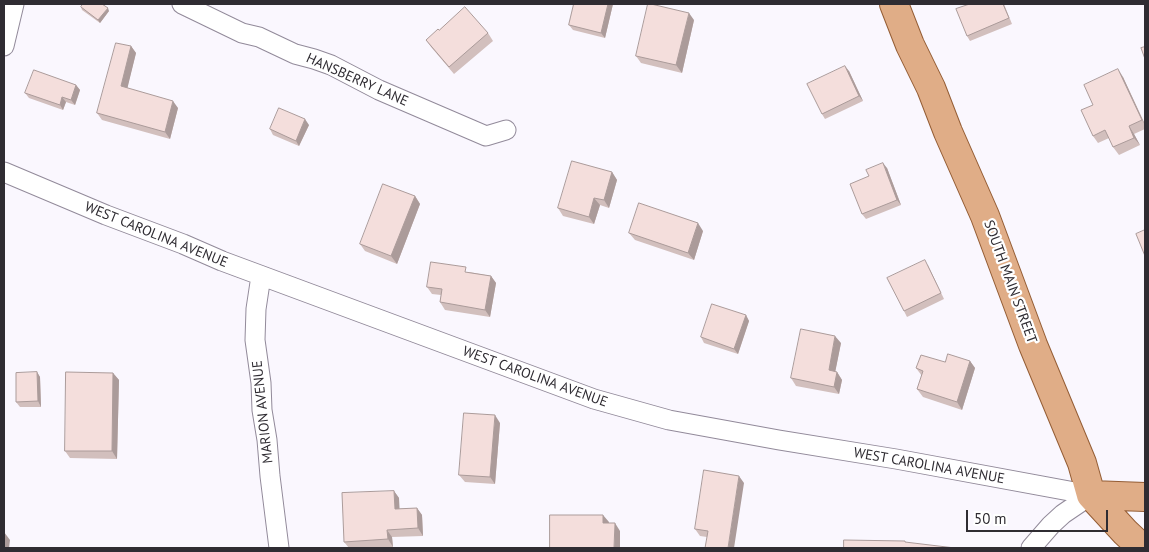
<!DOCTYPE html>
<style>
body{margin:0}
#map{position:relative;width:1149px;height:552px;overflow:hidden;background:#faf7fe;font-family:"PT Sans",sans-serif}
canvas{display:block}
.frame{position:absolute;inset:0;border:5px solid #2f2c32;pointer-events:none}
.scale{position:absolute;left:966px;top:510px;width:142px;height:22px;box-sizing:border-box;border:2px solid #2f2c32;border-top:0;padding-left:6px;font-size:15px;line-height:18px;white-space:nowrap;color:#2f2c32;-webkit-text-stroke:4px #fff;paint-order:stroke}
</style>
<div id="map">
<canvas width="1149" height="552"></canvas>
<div class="frame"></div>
<div class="scale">50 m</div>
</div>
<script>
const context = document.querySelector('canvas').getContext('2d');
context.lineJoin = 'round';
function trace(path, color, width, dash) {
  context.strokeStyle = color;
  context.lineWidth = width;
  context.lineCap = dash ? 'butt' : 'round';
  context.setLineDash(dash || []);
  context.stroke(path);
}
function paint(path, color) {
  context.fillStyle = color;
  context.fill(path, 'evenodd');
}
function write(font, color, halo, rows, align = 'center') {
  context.font = font + ' "PT Sans",sans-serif';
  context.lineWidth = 4.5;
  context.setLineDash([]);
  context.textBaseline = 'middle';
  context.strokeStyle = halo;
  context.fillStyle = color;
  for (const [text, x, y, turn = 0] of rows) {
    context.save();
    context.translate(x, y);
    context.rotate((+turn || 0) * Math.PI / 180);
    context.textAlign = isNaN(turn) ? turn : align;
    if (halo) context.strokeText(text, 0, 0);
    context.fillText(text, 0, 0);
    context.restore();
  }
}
const street = new Path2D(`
 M182 4 242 33 259 37 295 54 314 59 331 65 379 90 486 136 506 130
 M4 46 14 4
 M4 172 106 215 183 244 222 261 594 399 669 420 779 440 896 459 1091 495
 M261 276 256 309 255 340 261 383 262 410 267 440 270 476 279 548
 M1031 548 1051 525 1063 514 1091 495`);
const primary = new Path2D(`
 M894 4 910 45 931 88 948 132 985 216 1033 345 1082 463 1091 495 1125 532 1142 548
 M1091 495 1145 497`);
trace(street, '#928a9a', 21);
trace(primary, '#945d35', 30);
trace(street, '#fff', 19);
trace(primary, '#e0ad87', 28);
paint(new Path2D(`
 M574 4H613L605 38 573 30 569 25Z
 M1004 4 1012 24 970 41 967 36Z
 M81 7 109 11 100 23 82 10Z
 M694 20 682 73 641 63 636 56Z
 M488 33 493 41 454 74 431 47 426 40Z
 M131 46 136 53 127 88 178 108 170 139 102 120 97 113Z
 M849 71 863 101 825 119 822 114Z
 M1123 77 1145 124V129L1134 134 1140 145 1119 155 1113 147 1109 138 1098 143 1093 136V105Z
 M76 85 80 90 75 105 66 102 63 110 29 98 25 93Z
 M309 125 299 146 273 135 270 129Z
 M887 168 901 205 866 219 862 214 869 176Z
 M612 172 617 180 609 208 600 205 594 224 563 216 558 208Z
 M415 196 420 204 397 264 365 251 360 244Z
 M703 231 694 260 635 240 629 233Z
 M928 265 944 299 907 317 904 311Z
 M469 272 491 276 496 283 490 317 445 310 440 302 441 295 432 294 427 287Z
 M746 315 749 321 738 354 704 343 701 337Z
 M841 343 835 372H837L842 380 839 394 796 386 791 378Z
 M970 361 975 368 962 410 923 397 917 389 922 376 916 368 945 362Z
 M37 372 40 377 41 407H20L16 402Z
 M113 373 119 380 117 459 70 458 65 451Z
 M500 423 495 484 465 482 459 475Z
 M744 483 707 537 700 536 695 529Z
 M394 491 399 498V509L417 508 422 515 423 536 392 537 393 547 349 548 344 542Z`), '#d2bfbd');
paint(new Path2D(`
 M608 4H613L605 38 601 33Z
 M108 8 109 11 100 23 98 20Z
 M689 13 694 20 682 73 676 65Z
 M131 46 136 53 126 94 121 86Z
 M845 66 849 71 863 101 859 96Z
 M1118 69 1123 77 1145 125 1142 120Z
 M76 85 80 90 75 105 71 100Z
 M62 97 66 102 63 110 60 105Z
 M173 101 178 108 170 139 165 132Z
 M305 119 309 125 299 146 296 141Z
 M1129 126 1134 134 1140 145 1134 138Z
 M883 163 887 168 901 205 897 200Z
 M612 172 617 180 609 208 604 200Z
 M415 196 420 204 397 264 391 256Z
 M594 198 600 205 594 224 589 217Z
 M698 223 703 231 694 260 688 253Z
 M491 276 496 283 490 317 485 310Z
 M746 315 749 321 738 354 734 349Z
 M835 336 841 343 834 378 829 370Z
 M970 361 975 368 962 410 957 402Z
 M37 372 40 377 41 407 38 401Z
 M837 372 842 380 839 394 834 387Z
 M113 373 119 380 117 459 112 451Z
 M495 415 500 423 495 484 490 477Z
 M739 476 744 483 734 548H728Z
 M394 491 399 498 400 517 395 509Z
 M417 508 422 515 423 536 418 528Z
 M603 515 609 522 608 531 603 523Z
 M615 523 620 531V548H614Z
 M387 530 392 537 393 547 388 539Z
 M4 532 10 540 9 548H4Z`), '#ab9b9a');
const building = new Path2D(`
 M83 4H102L108 8 98 20 81 7Z
 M574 4H608L601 33 569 25Z
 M648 4H651L689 13 676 65 636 56Z
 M970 4H1003L1009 18 967 36 956 9Z
 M465 7 488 33 449 67 426 40 438 29 439 30Z
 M116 43 131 46 121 86 173 101 165 132 97 113Z
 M1145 47V59L1141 48Z
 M845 66 859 96 822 114 807 84Z
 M1118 69 1142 120 1129 126 1134 138 1113 147 1105 130 1093 136 1081 110 1093 105 1084 85Z
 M34 70 76 85 71 100 62 97 60 105 25 93Z
 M279 108 305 119 296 141 270 129Z
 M572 161 612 172 604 200 594 198 589 217 558 208Z
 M883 163 897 200 862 214 850 184 869 176 866 170Z
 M383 184 415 196 391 256 360 244Z
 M639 203 698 223 688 253 629 233Z
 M1145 230V256L1136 234Z
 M925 260 941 293 904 311 887 278Z
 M431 262 466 267 465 272 491 276 485 310 440 302 442 289 427 287Z
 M712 304 746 315 734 349 701 337Z
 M801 329 835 336 829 370 837 372 834 387 791 378Z
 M948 354 970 361 957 402 917 389 923 371 916 368 921 355 945 362Z
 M37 372 38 401 16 402V373Z
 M66 372 113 373 112 451H65Z
 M464 413 495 415 490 477 459 475Z
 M704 470 739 476 728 548H705L708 531 695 529Z
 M394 491 395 509 417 508 418 528 387 530 388 539 344 542 342 493Z
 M550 515H603V523H615L614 548H550Z
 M844 540 905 541V542L955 548H844Z`);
paint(building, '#f4dedc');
trace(building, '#ab9b9a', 1);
write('14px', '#2f2c32', '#fff', [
 ["HANSBERRY LANE",357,80,24],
 ["WEST CAROLINA AVENUE",156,235,22],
 ["SOUTH MAIN STREET",1010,282,70],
 ["WEST CAROLINA AVENUE",535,377,20],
 ["MARION AVENUE",263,412,-96],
 ["WEST CAROLINA AVENUE",929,466,10]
]);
</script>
